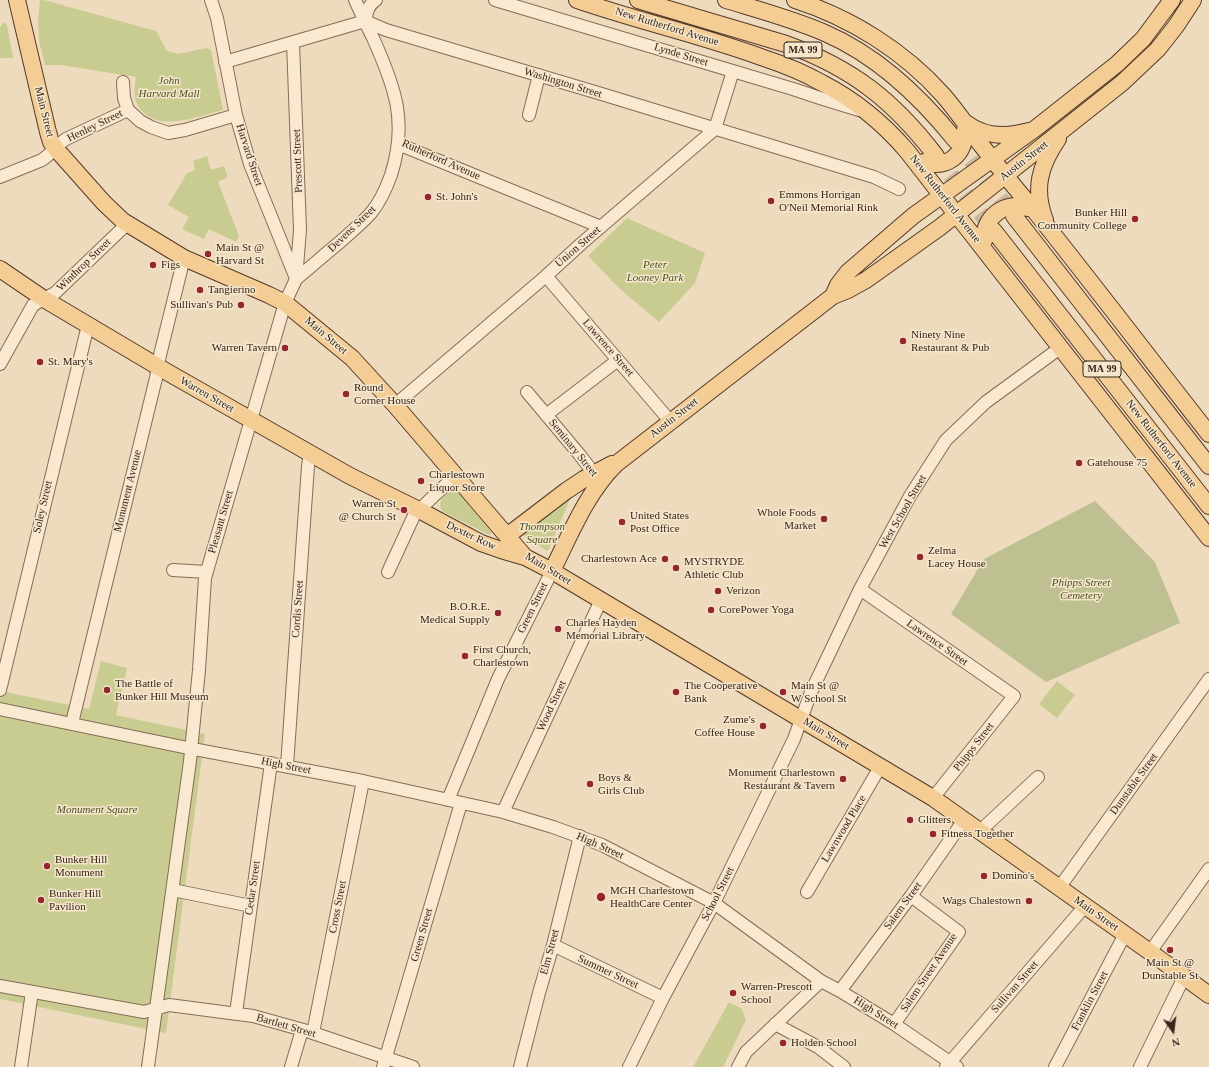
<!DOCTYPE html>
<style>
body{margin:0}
#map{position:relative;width:1209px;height:1067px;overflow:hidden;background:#eedbbd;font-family:Georgia,serif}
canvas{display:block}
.north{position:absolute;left:1153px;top:1011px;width:40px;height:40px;-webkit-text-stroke:3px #f5e6cc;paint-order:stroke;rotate:166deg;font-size:11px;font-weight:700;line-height:16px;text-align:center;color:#35251b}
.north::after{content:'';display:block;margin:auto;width:14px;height:18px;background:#35251b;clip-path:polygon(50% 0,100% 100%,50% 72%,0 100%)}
</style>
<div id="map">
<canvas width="1209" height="1067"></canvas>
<div class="north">N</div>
</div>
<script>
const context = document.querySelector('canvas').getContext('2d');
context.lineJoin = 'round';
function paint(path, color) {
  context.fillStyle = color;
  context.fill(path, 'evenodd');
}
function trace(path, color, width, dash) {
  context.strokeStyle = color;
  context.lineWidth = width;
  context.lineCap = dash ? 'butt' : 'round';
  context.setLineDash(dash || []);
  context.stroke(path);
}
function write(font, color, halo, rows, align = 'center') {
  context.font = font + ' Georgia,serif';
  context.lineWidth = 3;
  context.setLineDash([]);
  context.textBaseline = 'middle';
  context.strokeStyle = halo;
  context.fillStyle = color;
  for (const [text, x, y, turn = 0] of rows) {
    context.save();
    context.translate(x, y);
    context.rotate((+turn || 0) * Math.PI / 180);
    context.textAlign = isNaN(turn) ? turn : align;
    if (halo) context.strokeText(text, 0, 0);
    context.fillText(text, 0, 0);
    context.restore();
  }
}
paint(new Path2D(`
 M40 0H44L156 31 167 51 178 54 206 48 211 50 223 110C199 116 156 134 139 107 137 104 135 100 135 96 134 90 135 83 136 77L60 65H45L39 41 38 22Z
 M4 22 7 25 13 58H0V27Z
 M207 156 211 170 224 166 228 177 218 182 239 236 236 242 209 229 204 239 182 229 189 217 168 205 187 173 195 170 193 161Z
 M627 218 705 253 695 283 659 322 619 288 588 256Z
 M452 490 457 491 491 532V534L489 535 442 511C437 502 444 494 452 490Z
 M569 497 570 499 549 549 547 551 523 535 524 531Z
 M101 661 127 668 116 715 205 734 166 1033 0 999V691L89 709Z
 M1057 681 1075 695 1057 718 1039 704Z
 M729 1002 742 1009 746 1020 723 1067H693Z`), '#c9cc91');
paint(new Path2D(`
 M1095 501 1155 562 1180 623 1046 682 951 614 984 559Z`), '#bec091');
trace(new Path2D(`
 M956 141 1014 216
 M936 156 994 231`), '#c9b79d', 16, [16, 8]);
const minor = new Path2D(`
 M211 0 217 18 236 115 250 164 295 276
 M495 0 793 89 823 99 859 110
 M365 21C367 12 368 5 376 0
 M225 62 365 21 386 30 595 92 874 177 899 189
 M123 82 124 98 128 110 140 121 151 127 168 133 185 130 236 115
 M529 115 539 75
 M398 144 601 227
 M0 177 42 160C51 154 57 145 66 139L128 110
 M546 276 670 421
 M296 279C311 267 325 254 340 242 351 232 362 223 371 213 380 202 386 189 391 175 408 122 395 87 373 38 367 26 361 13 355 0
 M0 364 33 305 55 293 128 223
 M527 392 579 454 599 480
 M395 405 546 276 582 243 715 129 733 71
 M546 415 618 360
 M419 510 455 476
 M173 570 207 572
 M388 572 417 509
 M860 589 1014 696 933 798
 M0 690 88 325
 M0 709 183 747 363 781 503 812 553 827 602 845 714 903 821 981 840 991 894 1024 957 1067
 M72 723 156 378 160 355 184 258
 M287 766 308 466 310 453
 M448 800 498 679 552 571
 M503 812 601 600
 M980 831 1038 777
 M1059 888 1209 679
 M173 890 251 906
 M807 892 880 767
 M553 945 663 998
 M1150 952 1209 869
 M0 986 144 1012 169 1005 253 1016 307 1031 413 1067
 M840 991 911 896 964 820
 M236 1013 271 763
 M775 1024 818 1047 844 1067
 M894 1024 959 932 911 896
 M313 1033 363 781
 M21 1067 32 992
 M148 1067 190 761 199 670 205 578 285 303 296 279 300 230 293 42
 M291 1067 302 1030
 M383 1067 461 803
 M520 1067 539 993 553 945 580 836
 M629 1067 663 998 714 903 794 739 811 692 860 589 910 496 946 440 986 402 1060 348
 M738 1067 746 1052 821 981
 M946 1067 1085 906
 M1055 1067 1125 934
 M1140 1067 1184 977`);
const major = new Path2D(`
 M17 0 48 132 51 142 56 149 104 203 123 221 184 258 269 295 285 303 352 358 395 405 525 557 552 571 933 798 1150 952 1209 995
 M577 0C638 21 700 35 761 57 782 64 803 72 822 83 855 100 883 123 907 151L1209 538
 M638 0 786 44C852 68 893 100 936 156
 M726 0C759 10 793 19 825 33 878 56 920 96 956 141
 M795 0C851 18 904 51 943 95 957 111 969 129 982 146 999 168 1016 189 1034 210 1093 284 1151 360 1209 434
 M966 123C984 137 1008 137 1029 131
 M924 162C948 169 965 155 965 130
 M1014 216 1209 466
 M1045 220C1033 189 1040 165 1058 139
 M994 231 1209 506
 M984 241C983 218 1004 200 1027 208
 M0 269 44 299 167 372 350 476 419 510 481 543 501 550 525 557
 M833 296 838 285 848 272 913 216 1036 128 1117 64 1143 39 1172 0
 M507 536 566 491 584 479 612 464
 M552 571C570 535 587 492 616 464L833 296 848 290 866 280 939 228 1122 83 1158 49 1176 26 1193 0`);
trace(minor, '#866c56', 14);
trace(major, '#533a2b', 18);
trace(minor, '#f9e9d0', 12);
trace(major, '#f3cd93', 16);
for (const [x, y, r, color] of [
 [428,197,4,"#95262f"],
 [771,201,4,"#95262f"],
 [1135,219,4,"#95262f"],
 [208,254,4,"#95262f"],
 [153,265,4,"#95262f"],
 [200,290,4,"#95262f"],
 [241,305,4,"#95262f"],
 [903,341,4,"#95262f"],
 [285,348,4,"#95262f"],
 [40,362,4,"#95262f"],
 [346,394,4,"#95262f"],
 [1079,463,4,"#95262f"],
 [421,481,4,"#95262f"],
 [404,510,4,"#95262f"],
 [824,519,4,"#95262f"],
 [622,522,4,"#95262f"],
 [920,557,4,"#95262f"],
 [665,559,4,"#95262f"],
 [676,568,4,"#95262f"],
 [718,591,4,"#95262f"],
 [711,610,4,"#95262f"],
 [498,613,4,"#95262f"],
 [558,629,4,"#95262f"],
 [465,656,4,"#95262f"],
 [107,690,4,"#95262f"],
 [676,692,4,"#95262f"],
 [783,692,4,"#95262f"],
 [763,726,4,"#95262f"],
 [843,779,4,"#95262f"],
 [590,784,4,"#95262f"],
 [910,820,4,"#95262f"],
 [933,834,4,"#95262f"],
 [47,866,4,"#95262f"],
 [984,876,4,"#95262f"],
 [601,897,5,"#95262f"],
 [41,900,4,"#95262f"],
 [1029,901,4,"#95262f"],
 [1170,950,4,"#95262f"],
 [733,993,4,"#95262f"],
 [783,1043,4,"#95262f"]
]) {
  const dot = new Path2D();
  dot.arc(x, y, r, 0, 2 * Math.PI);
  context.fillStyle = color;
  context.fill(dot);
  trace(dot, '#f5e6cc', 1.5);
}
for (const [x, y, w] of [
 [803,50,38],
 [1102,369,38]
]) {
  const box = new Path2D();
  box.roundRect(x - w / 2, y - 8, w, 16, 3);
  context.fillStyle = '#f5e6cc';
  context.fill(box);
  trace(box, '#35251b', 1);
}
write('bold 10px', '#35251b', null, [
 ["MA 99",803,50],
 ["MA 99",1102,369]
]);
write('11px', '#35251b', '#f5e6cc', [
 ["New Rutherford Avenue",667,27,17],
 ["Lynde Street",681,55,17],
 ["Washington Street",563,83,17],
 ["Main Street",44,112,76],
 ["Henley Street",95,126,-26],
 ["Harvard Street",249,155,72],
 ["Rutherford Avenue",441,160,24],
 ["Prescott Street",298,161,-92],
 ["Austin Street",1024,161,-38],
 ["New Rutherford Avenue",945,199,52],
 ["Devens Street",352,229,-44],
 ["Union Street",578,247,-41],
 ["Winthrop Street",84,265,-44],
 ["Main Street",326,336,40],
 ["Lawrence Street",608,348,49],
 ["Warren Street",207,395,30],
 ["Austin Street",674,418,-38],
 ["New Rutherford Avenue",1161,444,52],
 ["Seminary Street",573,448,51],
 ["Monument Avenue",128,491,-76],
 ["Soley Street",43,507,-77],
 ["West School Street",903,512,-60],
 ["Pleasant Street",221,522,-74],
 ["Dexter Row",471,536,25],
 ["Main Street",548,569,31],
 ["Green Street",533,608,-64],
 ["Cordis Street",298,609,-86],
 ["Lawrence Street",937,643,35],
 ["Wood Street",552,706,-65],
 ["Main Street",826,734,31],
 ["Phipps Street",974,747,-52],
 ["High Street",286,766,11],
 ["Dunstable Street",1134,784,-54],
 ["Lawnwood Place",844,829,-59],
 ["High Street",600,846,24],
 ["Cedar Street",253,888,-82],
 ["School Street",718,894,-63],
 ["Salem Street",903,906,-54],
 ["Cross Street",338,907,-79],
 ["Main Street",1096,914,35],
 ["Green Street",422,935,-74],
 ["Elm Street",550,952,-75],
 ["Summer Street",608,972,25],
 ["Salem Street Avenue",929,973,-56],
 ["Sullivan Street",1015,987,-49],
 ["Franklin Street",1090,1001,-62],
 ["High Street",876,1013,32],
 ["Bartlett Street",286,1026,16]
]);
write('italic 11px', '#495121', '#f5e6cc', [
 ["John",169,81],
 ["Harvard Mall",169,94],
 ["Peter",655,265],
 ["Looney Park",655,278],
 ["Thompson",542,527],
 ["Square",542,540],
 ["Phipps Street",1081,583],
 ["Cemetery",1081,596],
 ["Monument Square",97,810]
]);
write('11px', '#35251b', '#f5e6cc', [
 ["Emmons Horrigan",779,195],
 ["O'Neil Memorial Rink",779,208],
 ["St. John's",436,197],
 ["Bunker Hill",1127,213,"right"],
 ["Community College",1127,226,"right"],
 ["Main St @",216,248],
 ["Harvard St",216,261],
 ["Figs",161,265],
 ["Tangierino",208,290],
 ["Sullivan's Pub",233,305,"right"],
 ["Ninety Nine",911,335],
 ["Restaurant & Pub",911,348],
 ["Warren Tavern",277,348,"right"],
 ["St. Mary's",48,362],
 ["Round",354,388],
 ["Corner House",354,401],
 ["Gatehouse 75",1087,463],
 ["Charlestown",429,475],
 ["Liquor Store",429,488],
 ["Warren St",396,504,"right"],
 ["@ Church St",396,517,"right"],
 ["Whole Foods",816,513,"right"],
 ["Market",816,526,"right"],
 ["United States",630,516],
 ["Post Office",630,529],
 ["Zelma",928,551],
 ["Lacey House",928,564],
 ["Charlestown Ace",657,559,"right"],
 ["MYSTRYDE",684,562],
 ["Athletic Club",684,575],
 ["Verizon",726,591],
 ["B.O.R.E.",490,607,"right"],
 ["Medical Supply",490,620,"right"],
 ["CorePower Yoga",719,610],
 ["Charles Hayden",566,623],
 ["Memorial Library",566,636],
 ["First Church,",473,650],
 ["Charlestown",473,663],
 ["The Battle of",115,684],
 ["Bunker Hill Museum",115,697],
 ["The Cooperative",684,686],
 ["Bank",684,699],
 ["Main St @",791,686],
 ["W School St",791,699],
 ["Zume's",755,720,"right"],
 ["Coffee House",755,733,"right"],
 ["Monument Charlestown",835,773,"right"],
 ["Restaurant & Tavern",835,786,"right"],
 ["Boys &",598,778],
 ["Girls Club",598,791],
 ["Glitters",918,820],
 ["Fitness Together",941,834],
 ["Bunker Hill",55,860],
 ["Monument",55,873],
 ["Domino's",992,876],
 ["MGH Charlestown",610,891],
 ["HealthCare Center",610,904],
 ["Bunker Hill",49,894],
 ["Pavilion",49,907],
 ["Wags Chalestown",1021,901,"right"],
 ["Main St @",1170,963,"center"],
 ["Dunstable St",1170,976,"center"],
 ["Warren-Prescott",741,987],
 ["School",741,1000],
 ["Holden School",791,1043]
], 'left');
</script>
